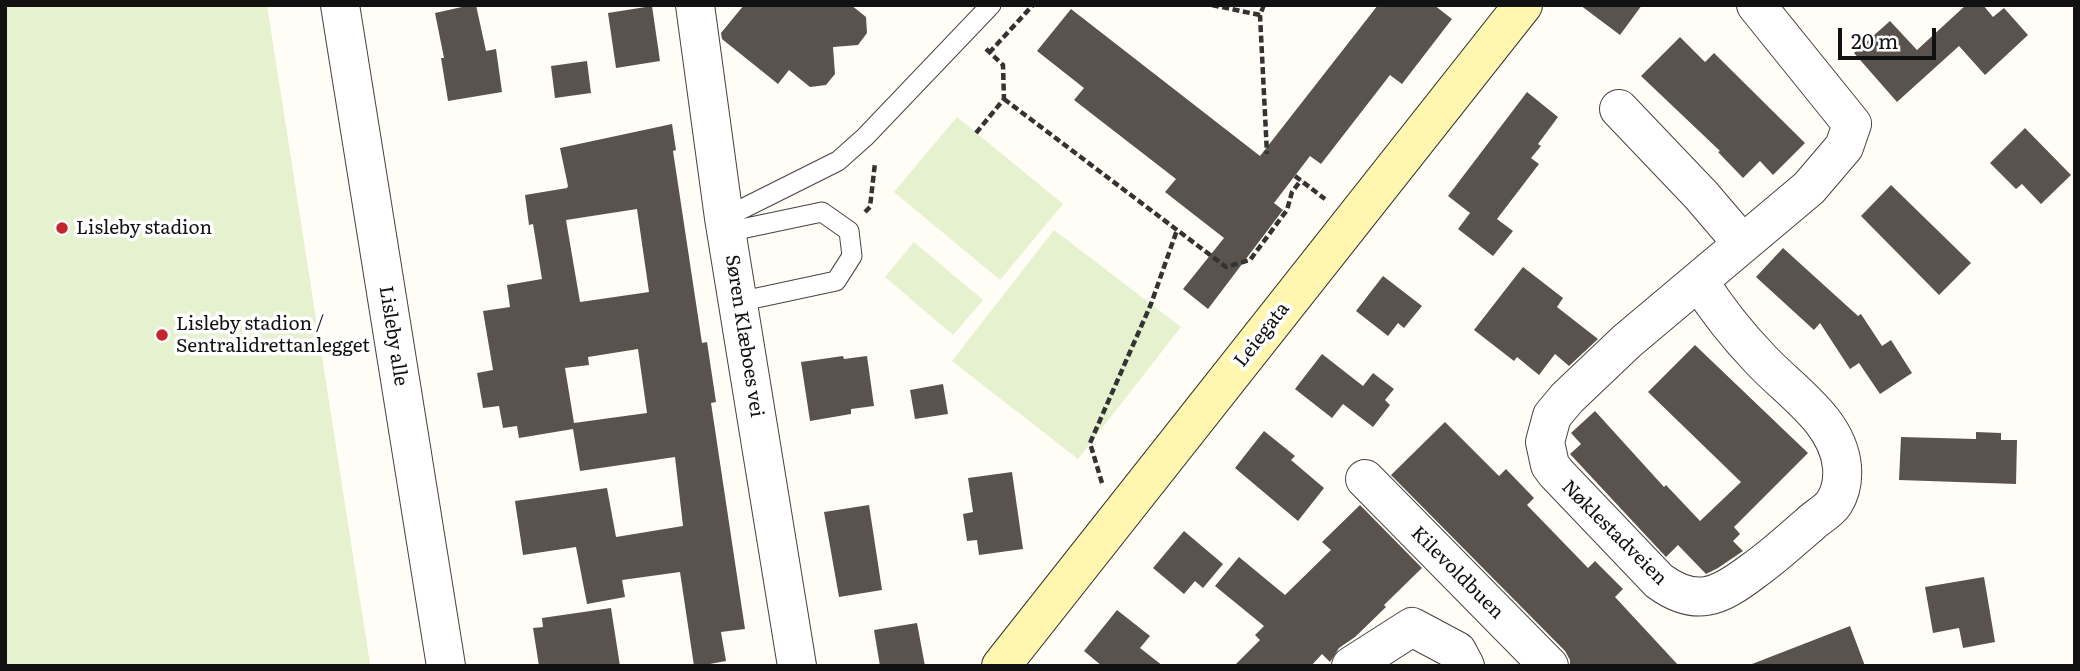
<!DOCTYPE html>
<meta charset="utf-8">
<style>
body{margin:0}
#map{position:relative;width:2080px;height:671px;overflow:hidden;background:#fffdf5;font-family:Literata,serif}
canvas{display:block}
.frame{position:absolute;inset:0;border:7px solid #111;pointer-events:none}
.scale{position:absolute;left:1838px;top:28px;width:98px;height:32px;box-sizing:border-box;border:4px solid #111;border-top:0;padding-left:9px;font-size:21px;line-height:24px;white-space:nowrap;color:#111;-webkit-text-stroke:5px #fff;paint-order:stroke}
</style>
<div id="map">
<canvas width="2080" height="671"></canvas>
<div class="frame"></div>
<div class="scale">20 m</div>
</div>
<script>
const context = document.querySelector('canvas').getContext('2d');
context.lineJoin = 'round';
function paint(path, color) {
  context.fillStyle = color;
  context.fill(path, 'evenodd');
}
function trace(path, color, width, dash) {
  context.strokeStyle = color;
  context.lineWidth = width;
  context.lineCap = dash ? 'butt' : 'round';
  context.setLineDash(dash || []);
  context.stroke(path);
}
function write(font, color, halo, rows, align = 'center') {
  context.font = font + ' Literata,serif';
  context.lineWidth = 7;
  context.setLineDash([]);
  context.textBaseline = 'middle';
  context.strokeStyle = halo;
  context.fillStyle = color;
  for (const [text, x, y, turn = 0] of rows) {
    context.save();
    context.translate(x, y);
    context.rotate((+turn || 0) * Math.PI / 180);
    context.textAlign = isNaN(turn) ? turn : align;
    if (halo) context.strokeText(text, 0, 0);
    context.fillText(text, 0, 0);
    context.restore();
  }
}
paint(new Path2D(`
 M5 5H267L370 664 358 666H5Z
 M957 117 1063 204 1000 280 894 192Z
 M1054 230 1181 327 1078 459 952 361Z
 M914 242 983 300 953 335 885 277Z`), '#e6f2cf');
paint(new Path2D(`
 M471 5H476L486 51 496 49 502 92 448 101 441 58H444L435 13Z
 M744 5H851L866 17 867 33 858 45 833 47 835 74 826 85 810 87 789 70 778 84 722 39 721 33Z
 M1378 5H1434L1452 19 1402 84 1390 75 1321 164 1310 156 1274 203 1283 210 1208 309 1183 289 1224 238 1165 192 1176 179 1074 100 1084 88 1037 51 1071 9 1260 156Z
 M1580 5H1642L1620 35Z
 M1966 5H1983L1993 17 2004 8 2028 35 1985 75 1959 46 1897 102 1854 53 1890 21 1917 50Z
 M652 6 660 61 616 68 608 13Z
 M1680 37 1705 62 1714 53 1805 143 1773 175 1760 161 1743 178 1718 152 1720 151 1641 76Z
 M587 61 591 93 555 98 551 66Z
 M1527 92 1558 117 1538 144 1541 146 1531 158 1539 164 1497 219 1513 231 1493 256 1458 229 1470 213 1448 196Z
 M672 124 676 150 673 151 702 343 707 342 716 402 711 403 745 629 721 632 726 661 699 666H694L680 572 622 580 625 597 587 604 576 547 523 555 515 501 607 488 616 537 683 526 675 457 580 471 573 429 519 438 517 426 503 428 499 406 483 408 477 373 493 370 483 311 510 307 507 285 542 279 533 224 529 225 525 195 567 188 568 186 560 148ZM637 209 649 292 580 302 566 220ZM638 349 647 413 574 423 565 368 589 365 588 357Z
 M2025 128 2071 175 2041 204 2022 184 2016 189 1990 163Z
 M1891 185 1971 263 1939 295 1861 216Z
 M1783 248 1858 316 1861 314 1882 346 1891 340 1912 373 1880 394 1859 363 1850 369 1820 323 1814 330 1756 277Z
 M1523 267 1563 298 1557 307 1598 339 1569 366 1555 354 1539 375 1517 357 1514 361 1474 330Z
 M1383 276 1422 306 1404 328 1398 323 1388 336 1356 311Z
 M1695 345 1808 453 1734 527 1740 534 1733 541 1743 551 1718 568 1706 574 1678 545 1666 557 1570 454 1581 444 1571 433 1595 411 1664 487 1666 485 1700 521 1741 482 1648 392Z
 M1322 354 1363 386 1373 373 1394 389 1385 400 1390 405 1373 427 1343 404 1332 418 1295 389Z
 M843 356 844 359 867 356 874 406 851 409V414L810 421 801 362Z
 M943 384 948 414 915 419 910 390Z
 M1445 422 1499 476 1506 469 1534 498 1527 505 1588 568 1595 561 1623 589 1615 597 1679 666H1570V660L1565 651 1391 475Z
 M1264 431 1295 456 1291 460 1324 488 1298 521 1235 468Z
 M1976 432 2001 433V440H2017L2016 484 1899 480 1901 437 1976 439Z
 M1012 472 1023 549 979 555 977 540 967 541 963 514 973 512 968 478Z
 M869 505 882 590 839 597 824 512Z
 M1360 505 1422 568 1384 605 1386 607 1355 637 1339 648 1330 662 1322 654 1311 666H1234L1260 640 1255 635 1264 626 1215 586 1239 557 1285 595 1331 550 1322 542Z
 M1184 531 1223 564 1203 588 1195 581 1184 594 1153 568Z
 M1984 577 1995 642 1963 648 1959 628 1933 633 1925 587Z
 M611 608 620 666H539L533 628 543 627 542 618Z
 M1117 610 1150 636 1140 648 1163 666H1102L1084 651Z
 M917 623 925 666H880L874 630Z
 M1850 626 1865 666H1753L1752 664Z`), '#5a524d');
const lane = new Path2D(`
 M724 218 838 161 865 137 991 5
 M727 232 822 212 849 231 852 256 836 281 738 302`);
const street = new Path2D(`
 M340 5 446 666
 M695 5 724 218 797 666
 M1619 109 1701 195 1742 243
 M1699 281C1717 310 1737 335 1761 360 1791 392 1838 421 1842 467 1843 479 1841 492 1834 503 1829 511 1817 517 1810 524 1791 540 1773 557 1753 571 1719 597 1696 608 1659 581L1556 473 1550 465 1545 442 1552 416 1567 398 1627 341 1809 188 1844 147 1852 124 1756 5
 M1365 479 1549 666
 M1351 666 1412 627 1457 651 1465 666`);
const secondary = new Path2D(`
 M1001 666 1523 5`);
trace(lane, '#444', 21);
trace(street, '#444', 40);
trace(secondary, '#333', 40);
trace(new Path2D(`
 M1212 5 1260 15
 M1264 5 1260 15 1267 154
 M989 53 1033 5
 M1004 99 1226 267 1250 260 1287 210 1292 192 1301 180
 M976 133 1004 99 1003 65 984 47
 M1295 176 1325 199
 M865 212 870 207 875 163
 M1102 483 1090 443 1151 304 1177 230`), '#333', 4.5, [7, 3.5]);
trace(lane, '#fff', 19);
trace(street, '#fff', 38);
trace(secondary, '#fff6b0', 38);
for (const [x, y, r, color] of [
 [62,228,7,"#c4262e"],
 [162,335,7,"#c4262e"]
]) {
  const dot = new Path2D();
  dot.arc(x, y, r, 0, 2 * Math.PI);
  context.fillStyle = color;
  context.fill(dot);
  trace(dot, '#fff', 2.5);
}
write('19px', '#111', '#fff', [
 ["Lisleby stadion",76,228],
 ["Lisleby stadion /",176,324],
 ["Sentralidrettanlegget",176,346]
], 'left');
write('19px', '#111', '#fff', [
 ["Leiegata",1262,335,-52],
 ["Lisleby alle",393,336,81],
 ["Søren Klæboes vei",744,336,81],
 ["Nøklestadveien",1614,533,45],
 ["Kilevoldbuen",1457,573,45]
]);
</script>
